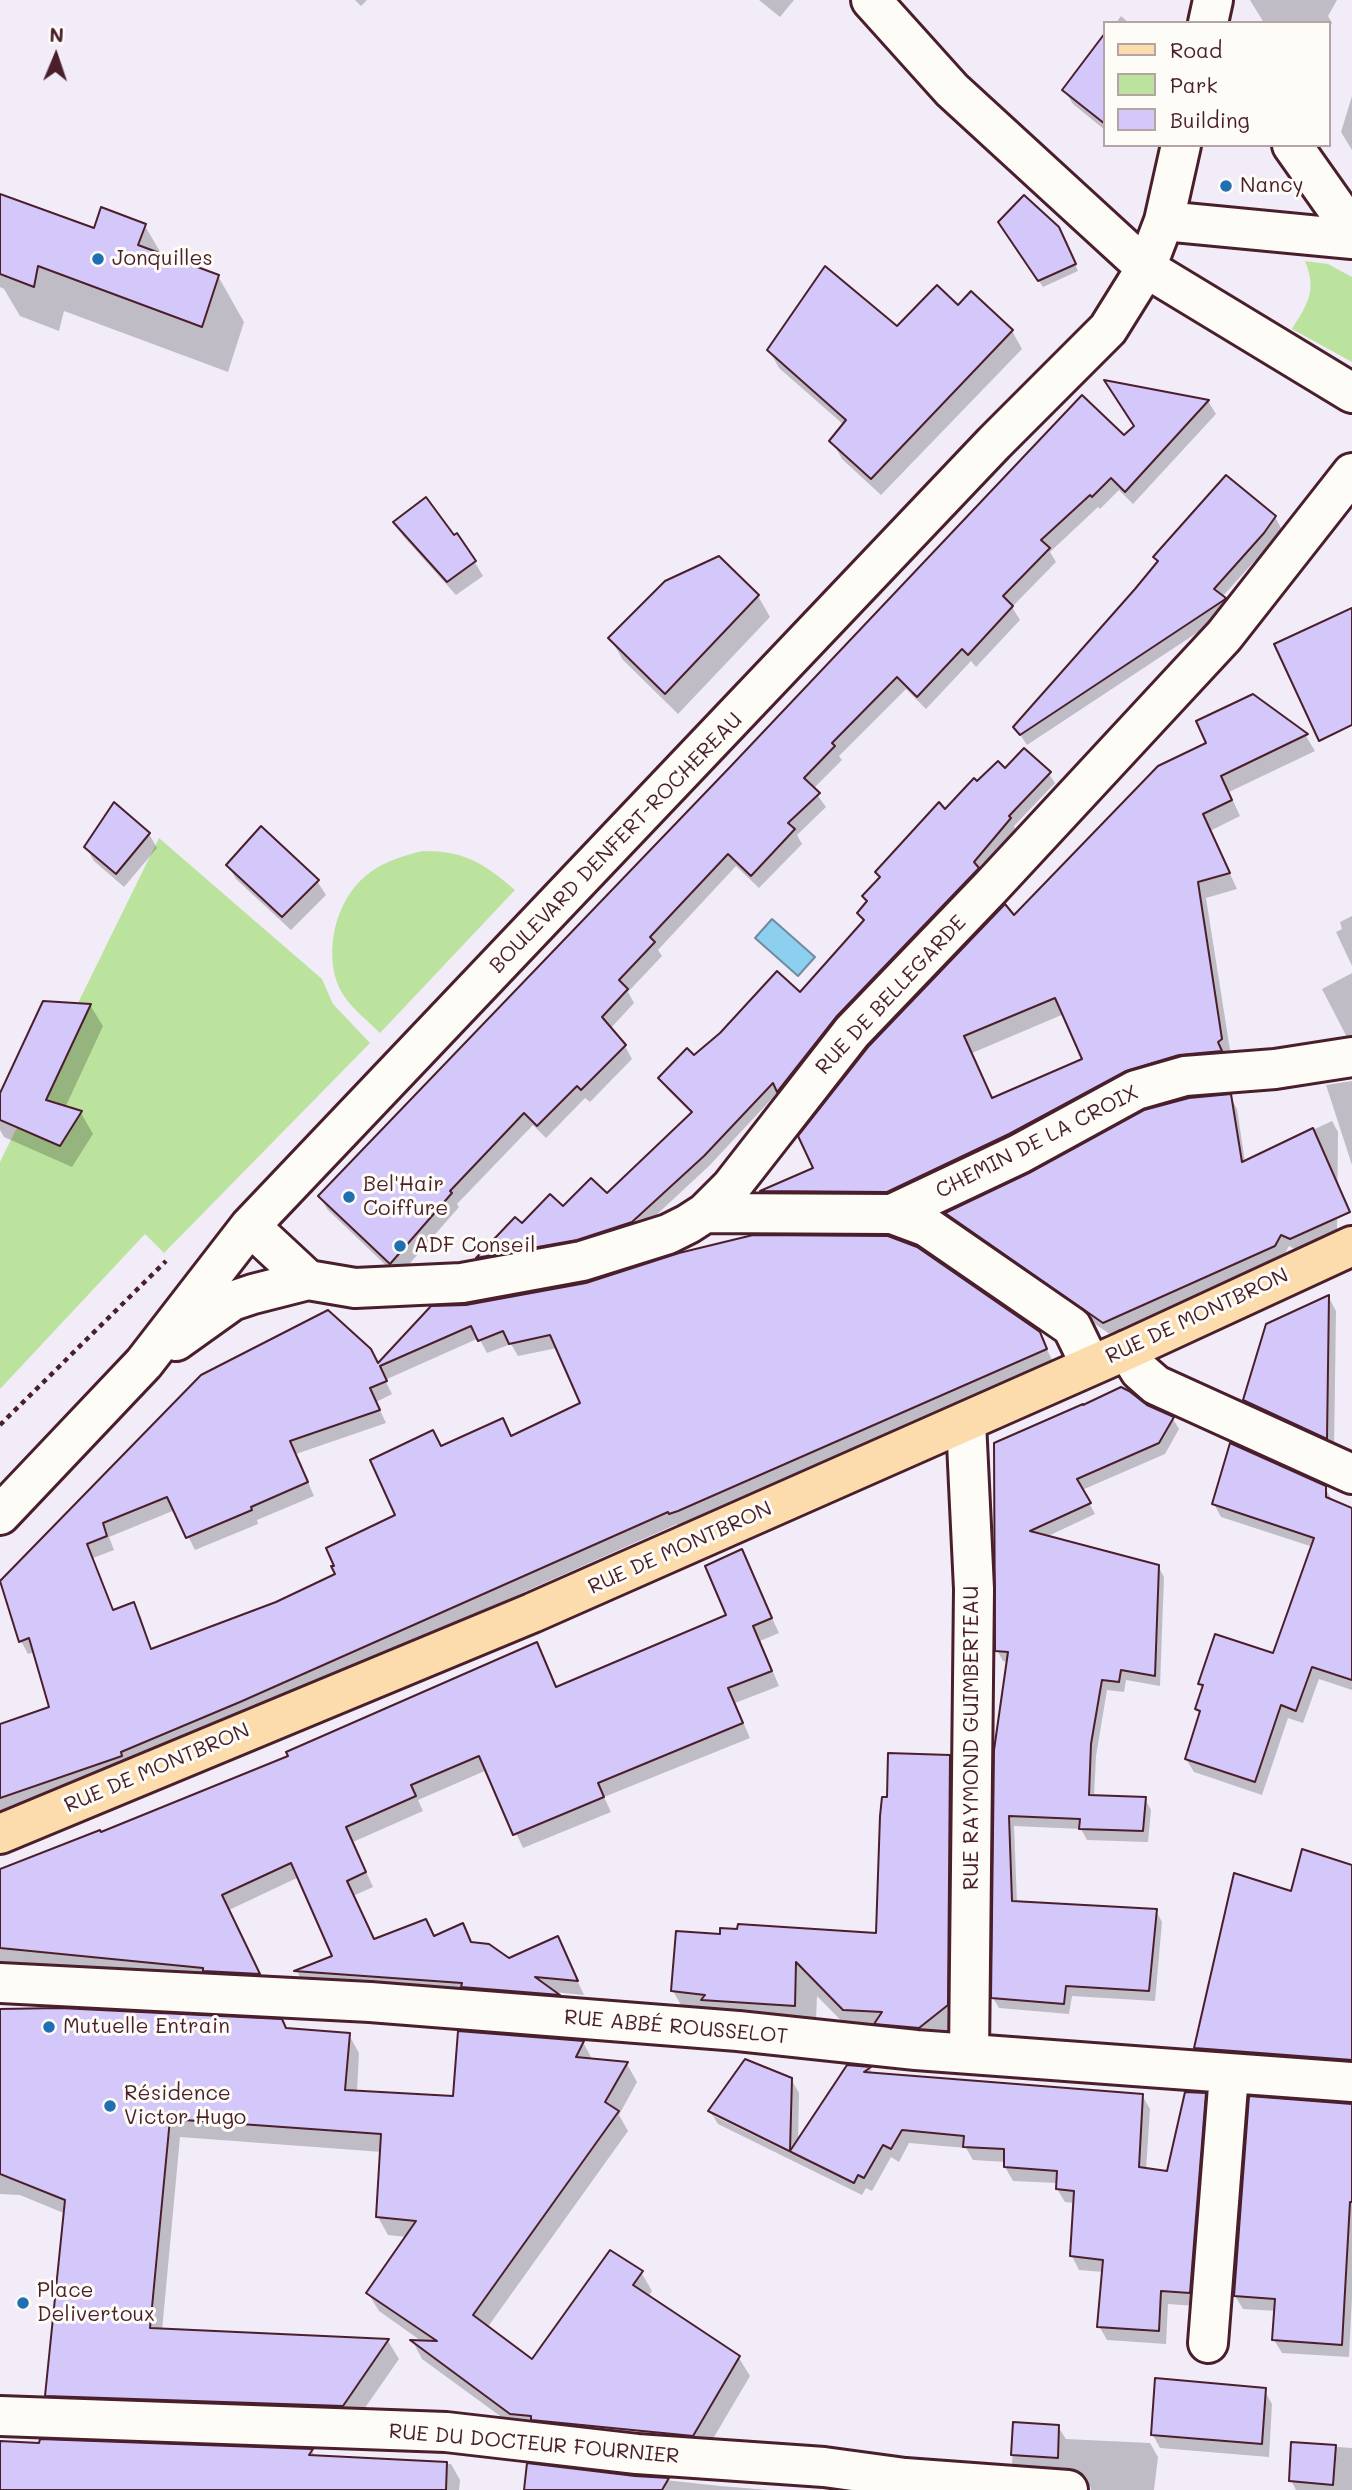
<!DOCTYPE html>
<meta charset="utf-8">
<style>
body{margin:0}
#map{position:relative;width:1352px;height:2490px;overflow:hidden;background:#f1ecf8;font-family:Mali,sans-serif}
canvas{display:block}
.legend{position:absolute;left:1103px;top:21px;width:228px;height:126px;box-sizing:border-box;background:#fdfcf7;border:2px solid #b5a4a5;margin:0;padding:9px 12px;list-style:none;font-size:21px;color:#4a1f2b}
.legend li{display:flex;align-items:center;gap:14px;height:35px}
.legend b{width:35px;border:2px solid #b5a4a5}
.north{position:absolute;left:21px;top:21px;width:70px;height:70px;-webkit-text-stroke:5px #fdfcf7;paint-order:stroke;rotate:2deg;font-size:19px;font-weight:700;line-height:28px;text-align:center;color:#4a1f2b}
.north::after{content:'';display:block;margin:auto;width:24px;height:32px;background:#4a1f2b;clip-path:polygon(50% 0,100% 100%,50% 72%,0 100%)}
</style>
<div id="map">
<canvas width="1352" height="2490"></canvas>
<ul class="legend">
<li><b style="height:9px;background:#fcdcac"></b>Road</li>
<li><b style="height:19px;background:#bce39e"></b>Park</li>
<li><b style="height:19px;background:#d4c7f9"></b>Building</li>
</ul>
<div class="north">N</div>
</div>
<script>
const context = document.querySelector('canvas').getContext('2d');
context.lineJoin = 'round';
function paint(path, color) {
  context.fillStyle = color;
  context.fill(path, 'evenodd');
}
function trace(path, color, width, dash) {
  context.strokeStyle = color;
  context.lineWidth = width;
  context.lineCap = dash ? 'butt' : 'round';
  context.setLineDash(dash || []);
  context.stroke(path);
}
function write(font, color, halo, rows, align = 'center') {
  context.font = font + ' Mali,sans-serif';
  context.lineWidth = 6;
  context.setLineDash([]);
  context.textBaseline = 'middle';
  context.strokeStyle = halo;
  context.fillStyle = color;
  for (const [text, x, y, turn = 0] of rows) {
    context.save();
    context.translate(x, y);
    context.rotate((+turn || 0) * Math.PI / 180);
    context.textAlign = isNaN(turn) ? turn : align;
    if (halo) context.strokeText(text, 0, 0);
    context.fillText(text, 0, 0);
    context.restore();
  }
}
paint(new Path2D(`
 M1305 261 1328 264 1352 277V362L1292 329C1308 303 1317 291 1305 261Z
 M159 838 322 979 333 1004 370 1043 164 1253 145 1234 0 1389V1162Z
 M423 851C466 851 483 863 515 890L380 1033C368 1021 351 1008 342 993 323 960 333 908 360 881 377 864 400 856 423 851Z`), '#bce39e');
const water = new Path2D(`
 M772 919 815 957 798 976 755 938Z`);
paint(water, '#8dcfee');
trace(water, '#7289a0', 2);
paint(new Path2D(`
 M355 0H367L361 6Z
 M759 0H794L780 17Z
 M1250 0H1337L1328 16 1332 23 1329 27V23H1264Z
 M1121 16 1129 23H1116Z
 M1105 37V130L1073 104 1064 90Z
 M1352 96V150L1341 132Z
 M0 195 95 231 145 226 162 255 218 276 244 322 228 372 64 311 59 331 20 316 4 289 0 287Z
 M1004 229 1062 236 1078 271 1043 287Z
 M958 307 1012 331 1022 349 881 495 842 459 832 441 844 425 779 368 769 350 897 328Z
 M1108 383 1208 401 1216 414 1133 504 1119 490 1100 509 1098 507 1050 552 1056 562 1012 607 1020 620 976 667 971 661 926 709 906 689 839 756 842 760 813 789 826 807 797 835 802 844 759 888 736 866 658 950 662 956 628 992 634 1003 610 1029 625 1046 632 1059 590 1102 585 1098 546 1138 533 1125 457 1204 459 1207 398 1277 327 1209 320 1196 1136 427Z
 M1275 517 1281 528 1270 544 1222 597 1230 611 1027 745 1015 727 1159 563 1155 557Z
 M395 522 474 561 483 576 456 595 403 536Z
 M758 596 770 617 678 714 623 660 610 638Z
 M1252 696 1306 736 1315 751 1229 792 1240 816 1210 831 1237 889 1206 898 1231 1056 897 1208 771 1207 762 1192 815 1169 1014 918 1208 744ZM1064 1014 1084 1060 993 1099 972 1053Z
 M1005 770 1049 774 1055 783 1014 826 1015 829 784 1100 779 1091 709 1166 638 1232 484 1267 479 1258 515 1219 522 1225 563 1208 608 1196 692 1114 666 1088 660 1078 800 994 864 923 859 913 868 903 880 878 877 872 977 784Z
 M149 834 157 848 124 887 94 861 86 847Z
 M228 865 317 881 326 895 291 930 236 879Z
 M1352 916V966L1336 932 1342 929 1340 922Z
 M1352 973V1047L1322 989Z
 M44 1002 90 1005 103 1026 65 1108 81 1113 93 1134 72 1167 4 1137 0 1130V1097Z
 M1352 1081V1165L1326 1085Z
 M1230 1096 1237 1109 1245 1162 1332 1121 1338 1132 1337 1233 1298 1251 1289 1246 1282 1258 1111 1335 954 1225 948 1214Z
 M1329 1298 1336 1311 1334 1451 1253 1414 1245 1400Z
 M432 1308 1039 1333 1053 1362 678 1527 677 1524 248 1715 0 1814V1726L51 1708 35 1652 28 1654 21 1641 2 1582 202 1376 378 1365ZM479 1338 487 1353 511 1344 518 1356 557 1348 582 1404 511 1438 441 1448 397 1515 337 1575 264 1609 152 1650 141 1617 133 1604 114 1611 93 1558 114 1550 109 1537 175 1510 195 1550 258 1524 257 1520 314 1496 296 1454 386 1423 376 1402 392 1394 385 1380Z
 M1146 1406 1173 1419 1179 1429 1165 1454 1082 1490 1095 1514 1046 1537 1158 1566 1164 1577 1160 1686 1126 1680 1124 1692 1107 1690 1096 1756 1094 1797 1145 1799 1151 1810 1148 1842 1087 1840 1081 1829 1014 1826 1017 1903 1156 1911 1162 1922 1155 2001 1072 1996 1069 2014 999 2008 993 1998 1008 1662 1003 1661 997 1650 996 1444Z
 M1325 1488 1333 1502 1352 1510V1690L1319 1679 1303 1723 1288 1718 1262 1795 1194 1772 1186 1759 1201 1715 1197 1709 1203 1691 1200 1684 1274 1656 1313 1547 1221 1517 1214 1504Z
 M741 1552 779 1633 760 1641 779 1686 735 1703 750 1738 604 1797 611 1812 523 1848 487 1770 418 1800 423 1811 353 1842 373 1887 353 1896 375 1941 426 1921 435 1937 462 1925 472 1944 509 1960 558 1939 584 1995 553 1992 559 1996 566 2009 304 1985 297 1971 334 1957 299 1877 229 1910 267 1988 0 1961V1871L100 1834 290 1757 536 1645 557 1689 729 1616Z
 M949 1757 971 1794 968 2042 866 2046 817 1996 815 2043 694 2028 673 1991 721 1936 878 1935 889 1799Z
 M1352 1867V2072L1204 2061 1196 2048 1235 1875 1293 1894Z
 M0 2011 349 2035 359 2053 357 2092 455 2098 583 2042 593 2061 627 2064 637 2082 619 2115 628 2131 487 2328 532 2362 641 2272 652 2291 648 2297 739 2358 750 2376 704 2454 522 2432 422 2359 413 2342 424 2343 379 2311 368 2293 407 2237 388 2235 378 2217 382 2152 180 2137 162 2331 388 2341 399 2359 353 2425 57 2414 46 2395 66 2214 20 2195 0 2194Z
 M848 2066 870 2069 873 2075 1142 2095 1150 2109 1146 2170 1168 2173 1205 2095 1212 2109 1197 2306 1168 2304 1166 2344 1107 2340 1099 2326 1104 2272 1079 2270 1072 2256 1075 2203 1065 2202 1057 2189 1058 2183 1013 2181 1005 2167 1006 2162 973 2160 966 2148 909 2143 899 2162 891 2157 872 2191 866 2188 862 2195 718 2124 710 2111 791 2079 799 2093 798 2143ZM715 2112 792 2150V2154L714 2116Z
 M1352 2105V2297L1349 2357 1282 2353 1274 2340 1276 2311 1243 2309 1235 2296Z
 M1264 2390 1272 2404 1269 2457 1160 2448 1153 2435Z
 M1015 2424 1058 2427 1066 2439 1150 2443 1158 2457 1154 2490H1091L1090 2486 1079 2482 1020 2477 1012 2463Z
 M41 2441 312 2451 316 2457 451 2464 460 2480 459 2490H0V2443L41 2445Z
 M1293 2444 1352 2448V2490H1296L1291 2480Z
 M528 2465 720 2486 769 2490H526Z`), '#0003');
const building = new Path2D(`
 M1105 33V124L1062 90Z
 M0 194 94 228 101 207 146 224 138 245 219 275 202 327 38 266 34 287 0 274Z
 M1024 195 1059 227 1076 264 1038 281 998 222Z
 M825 266 897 326 937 285 958 305 971 291 1013 330 871 479 829 441 846 420 767 350Z
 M1104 380 1209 400 1125 492 1111 478 1092 497 1090 495 1041 540 1050 548 1003 596 1013 606 968 655 962 649 917 697 897 677 832 743 835 746 804 778 820 793 788 823 795 829 751 876 728 854 650 937 655 942 619 980 628 989 602 1017 626 1045 581 1090 577 1086 537 1126 524 1113 450 1191 452 1193 390 1264 318 1196 731 766 1082 395 1124 435 1134 426Z
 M1226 475 1276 516 1264 533 1214 589 1226 598 1224 600 1020 735 1013 727 1135 589 1158 561 1153 557Z
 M426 497 454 535 457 533 476 561 447 582 393 522Z
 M719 556 759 595 665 694 608 638 665 581Z
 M1352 608V725L1319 741 1274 644Z
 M1253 694 1308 734 1221 776 1232 800 1203 814 1230 873 1198 882 1222 1039 1218 1042 1222 1051 1179 1055 1126 1071 1009 1134 887 1192 760 1191 813 1168 798 1136 869 1046 1005 904 1014 915 1158 766 1206 743 1196 721ZM1055 998 1082 1059 992 1098 964 1036Z
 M1024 748 1051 772 1009 816 1011 818 974 862 979 868 836 1017 777 1092 773 1083 704 1156 632 1222 577 1240 476 1258 515 1217 522 1223 550 1194 563 1206 591 1178 607 1193 692 1112 658 1078 687 1048 694 1055 720 1033 777 971 800 992 864 920 857 913 867 901 862 896 880 877 875 872 939 802 945 809 974 778 977 781 998 761 1005 768Z
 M114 802 150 833 116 874 84 847Z
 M261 826 319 880 282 917 226 865Z
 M43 1001 91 1004 46 1100 82 1111 60 1146 0 1120V1093Z
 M1231 1094 1242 1162 1313 1128 1350 1212 1290 1239 1281 1235 1275 1246 1103 1323 945 1213 1029 1173 1144 1110 1189 1098Z
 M753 1235 888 1236 917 1247 1040 1332 1047 1349 678 1511 669 1514 668 1512 240 1702 121 1752 122 1756 0 1798V1724L49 1707 29 1638 19 1642 0 1581 201 1375 328 1310 371 1349 378 1363 431 1306 466 1305 586 1283 679 1253ZM471 1326 478 1341 503 1331 509 1344 550 1335 580 1403 511 1436 503 1418 441 1446 433 1430 370 1460 395 1515 326 1548 334 1566H331L335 1574 276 1602 151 1649 134 1602 113 1610 87 1544 107 1536 103 1523 167 1497 186 1538 252 1510 251 1507 308 1482 290 1441 380 1410 370 1388 387 1381 380 1366Z
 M1329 1295 1327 1439 1243 1400 1266 1324Z
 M1121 1387 1129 1391 1147 1405 1174 1417 1159 1443 1077 1479 1091 1503 1030 1531 1159 1565 1155 1676 1121 1670 1119 1682 1102 1680 1091 1744 1089 1795 1146 1797 1143 1831 1079 1829 1080 1819 1009 1816 1012 1901 1157 1909 1149 1991 1066 1986 1064 2004 991 1998 994 1750 1008 1652 995 1651 994 1443 1083 1404V1405Z
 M1230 1443 1326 1486V1497L1352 1508V1680L1312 1667 1296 1711 1281 1705 1255 1782 1185 1759 1200 1711 1195 1709 1203 1685 1198 1684 1215 1634 1273 1653 1314 1538 1212 1504Z
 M742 1549 772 1618 753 1626 772 1671 728 1688 743 1723 598 1783 604 1797 513 1835 479 1756 411 1785 416 1796 346 1827 366 1872 347 1881 374 1939 426 1919 434 1936 463 1923 471 1942 489 1944 509 1958 558 1936 578 1981 535 1977 560 1995 461 1987 462 1983 294 1971 332 1956 291 1863 222 1895 260 1974 203 1971V1968L0 1948V1869L100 1830 101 1832 288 1756 286 1752 537 1642 556 1687 726 1615 705 1566Z
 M888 1753 950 1755 948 2005 919 2028 874 2024 882 2012 843 2010 796 1962 795 2006 701 2000 705 1995 671 1991 676 1931 720 1934V1928L737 1929 738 1924 876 1933 880 1816 882 1797H887Z
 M1302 1849 1352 1865V2060L1194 2048 1234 1873 1291 1891Z
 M60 2008 282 2019 286 2028 350 2033 345 2090 453 2096 458 2031 584 2041 576 2057 628 2062 605 2102 619 2111 473 2315 532 2359 610 2250 643 2271 633 2285 740 2356 693 2436 531 2420V2416L510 2414 410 2340 437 2341 366 2293 416 2221 376 2217 381 2134 170 2119 150 2328 389 2339 343 2406 45 2396 65 2200 0 2174V2009Z
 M745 2059 792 2078 790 2151 847 2065 871 2067 864 2072 1143 2094 1139 2167 1167 2171 1185 2092 1206 2093 1190 2293 1161 2291 1159 2331 1097 2327 1103 2260 1070 2256 1074 2191 1056 2189 1057 2171 1004 2167V2149L963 2147 964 2136 902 2130 891 2149 883 2145 864 2178 858 2175 854 2183 708 2111Z
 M1249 2096 1352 2104V2202H1350L1342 2345 1272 2340 1275 2299 1234 2296Z
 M1155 2378 1266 2388 1262 2444 1151 2435Z
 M1013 2422 1059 2425 1058 2458 1011 2455Z
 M40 2439 313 2449 309 2455 447 2462 446 2490H0V2441L39 2443Z
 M1291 2442 1336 2445 1333 2485 1289 2481Z
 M527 2463 635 2476 669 2478 662 2490H524Z`);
paint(building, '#d4c7f9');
trace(building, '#4a1f2b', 2);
const minor = new Path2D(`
 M871 0 952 90 1146 268 1352 393
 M1208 23 1213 0
 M1292 145 1352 230
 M1164 221 1352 239
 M705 1213 892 1214 927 1227 1072 1327 1090 1364
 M892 1214 1019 1154 1136 1090 1185 1076 1275 1069 1352 1057
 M250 1226 308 1280
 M176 1341 232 1301 253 1294 308 1280 355 1288 462 1283 582 1261 668 1234 688 1224 705 1213 731 1187 852 1032 991 887 1224 636 1352 473
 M1127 1350 1140 1371 1156 1385 1352 1474
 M966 1422 974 1589 969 2054
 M0 1515 144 1363 250 1226 994 443 1108 329 1146 268 1164 221 1181 145
 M0 1983 370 2002 738 2031 916 2050 1352 2082
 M1208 2343 1229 2074
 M0 2416 446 2432 637 2454 824 2467 905 2478 1068 2490`);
const major = new Path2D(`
 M0 1834 532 1613 1127 1350 1352 1246`);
trace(minor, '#4a1f2b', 44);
trace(major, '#4a1f2b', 44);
trace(new Path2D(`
 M0 1425 166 1261`), '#4a1f2b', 4.5, [5, 5]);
trace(minor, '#fdfcf7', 38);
trace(major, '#fcdcac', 38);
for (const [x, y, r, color] of [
 [1226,186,7,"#1f6fb2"],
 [98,259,7,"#1f6fb2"],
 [349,1197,7,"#1f6fb2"],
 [400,1246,7,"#1f6fb2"],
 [49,2027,7,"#1f6fb2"],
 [110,2106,7,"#1f6fb2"],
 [23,2303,7,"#1f6fb2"]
]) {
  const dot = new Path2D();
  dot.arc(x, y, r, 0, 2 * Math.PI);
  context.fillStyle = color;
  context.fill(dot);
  trace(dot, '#fdfcf7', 2.5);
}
write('21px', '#4a1f2b', '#fdfcf7', [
 ["Nancy",1240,186],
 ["Jonquilles",112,259],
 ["Bel'Hair",363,1185],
 ["Coiffure",363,1209],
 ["ADF Conseil",414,1246],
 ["Mutuelle Entrain",63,2027],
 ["Résidence",124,2094],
 ["Victor Hugo",124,2118],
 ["Place",37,2291],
 ["Delivertoux",37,2315]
], 'left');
write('21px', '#4a1f2b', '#fdfcf7', [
 ["BOULEVARD DENFERT-ROCHEREAU",616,843,-46],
 ["RUE DE BELLEGARDE",891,995,-47],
 ["CHEMIN DE LA CROIX",1037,1142,-27],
 ["RUE DE MONTBRON",1197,1316,-25],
 ["RUE DE MONTBRON",680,1548,-24],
 ["RUE RAYMOND GUIMBERTEAU",972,1738,-90],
 ["RUE DE MONTBRON",157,1768,-23],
 ["RUE ABBÉ ROUSSELOT",676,2027,5],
 ["RUE DU DOCTEUR FOURNIER",534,2444,5]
]);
</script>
